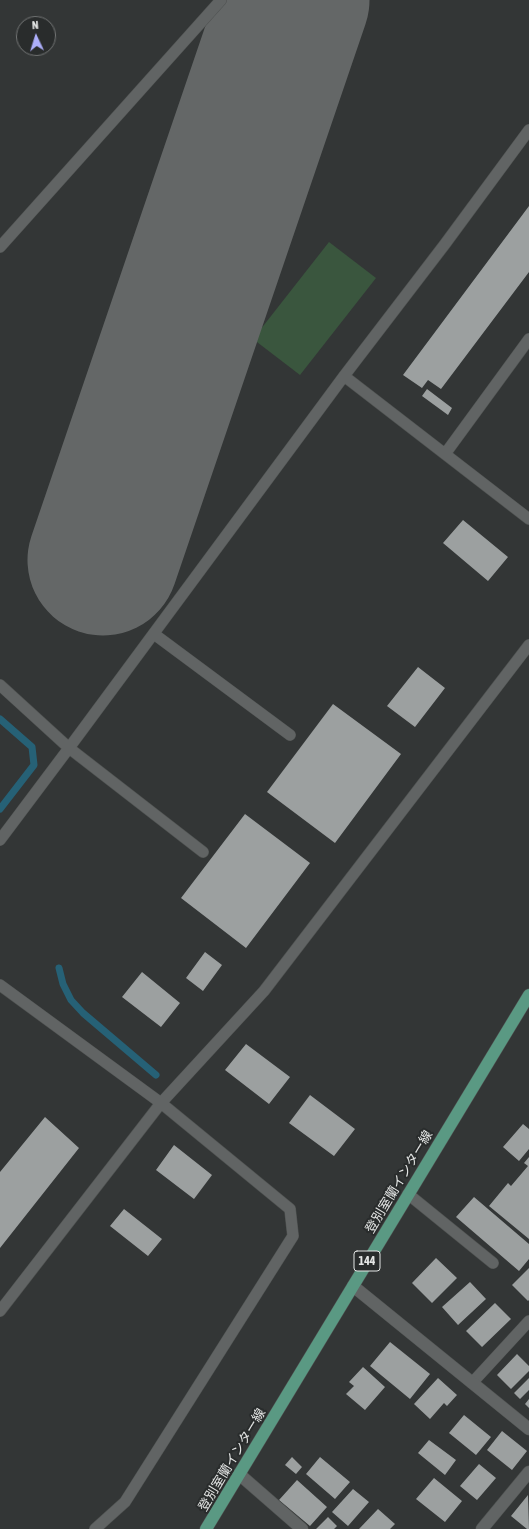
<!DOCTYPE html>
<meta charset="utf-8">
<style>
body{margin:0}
#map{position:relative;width:529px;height:1529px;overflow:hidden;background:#333636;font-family:"Asap Condensed",sans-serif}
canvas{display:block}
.north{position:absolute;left:16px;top:16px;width:40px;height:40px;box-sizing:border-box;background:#292c2c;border:1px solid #747676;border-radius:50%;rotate:356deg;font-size:11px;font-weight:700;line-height:16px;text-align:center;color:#e4e6e5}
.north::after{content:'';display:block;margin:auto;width:14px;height:18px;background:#adaffb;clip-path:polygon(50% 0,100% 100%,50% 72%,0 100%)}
</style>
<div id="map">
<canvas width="529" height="1529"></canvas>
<div class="north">N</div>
</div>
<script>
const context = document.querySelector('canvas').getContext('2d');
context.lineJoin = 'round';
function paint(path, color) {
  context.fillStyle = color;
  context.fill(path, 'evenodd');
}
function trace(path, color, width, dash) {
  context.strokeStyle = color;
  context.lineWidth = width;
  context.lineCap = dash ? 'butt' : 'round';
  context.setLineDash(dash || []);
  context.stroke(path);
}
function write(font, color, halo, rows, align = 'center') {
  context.font = font + ' "Asap Condensed","Noto Sans JP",sans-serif';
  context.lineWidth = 4;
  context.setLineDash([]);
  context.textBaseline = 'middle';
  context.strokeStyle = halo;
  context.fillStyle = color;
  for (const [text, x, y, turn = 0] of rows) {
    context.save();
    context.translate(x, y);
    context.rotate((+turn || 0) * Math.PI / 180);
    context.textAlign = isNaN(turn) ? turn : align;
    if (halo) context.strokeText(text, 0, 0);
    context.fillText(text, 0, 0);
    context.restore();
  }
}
paint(new Path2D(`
 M329 242 376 278 300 375 253 339Z`), '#3a563e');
trace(new Path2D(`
 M0 719 32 747 34 765 0 809
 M59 968 63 984 71 1000 83 1013 156 1075`), '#266176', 7);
trace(new Path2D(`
 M103 560 294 0`), '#646767', 151);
paint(new Path2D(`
 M529 206V272L441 389 428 380 422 388 403 375Z
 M427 389 452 408 448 415 422 396Z
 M463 520 508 557 488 581 443 543Z
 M418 667 445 688 415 727 387 706Z
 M333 704 401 754 335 843 267 792Z
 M245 814 310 863 246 948 181 898Z
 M205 952 222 965 203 991 186 978Z
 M142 972 180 1003 161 1027 122 997Z
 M246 1044 290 1077 269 1104 225 1070Z
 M310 1095 355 1129 334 1156 289 1123Z
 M45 1117 79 1148 0 1248V1172Z
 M523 1124 529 1129V1149L519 1161 503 1147Z
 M174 1145 212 1175 194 1199 156 1170Z
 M529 1157V1239L489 1206 508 1183 511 1186 528 1166 524 1163Z
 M474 1197 529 1244V1259L519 1271 456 1217Z
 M124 1209 162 1239 148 1256 110 1226Z
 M436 1258 457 1278 432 1303 412 1283Z
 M529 1268V1300L528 1301 512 1285Z
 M470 1282 486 1299 458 1325 442 1307Z
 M495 1303 511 1319 482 1347 466 1331Z
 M390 1342 430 1374 410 1399 370 1366Z
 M517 1354 529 1366V1371L511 1389 497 1375Z
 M363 1367 385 1387 365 1410 346 1394 354 1386 349 1382Z
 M438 1378 457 1395 447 1406 444 1403 430 1419 414 1404Z
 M529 1378V1390L520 1399 514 1393Z
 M529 1399V1408L525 1404Z
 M464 1415 491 1437 476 1455 449 1433Z
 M502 1431 527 1451 512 1470 487 1450Z
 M429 1440 456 1460 445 1475 418 1453Z
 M292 1457 302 1467 296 1474 285 1465Z
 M320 1457 350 1482 335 1499 306 1474Z
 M479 1464 496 1478 477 1500 460 1486Z
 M434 1478 462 1501 445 1522 416 1499Z
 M297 1480 327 1507 310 1526 279 1500Z
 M353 1489 369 1502 348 1526 332 1512Z
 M528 1495 529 1529H527L511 1516Z
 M378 1509 395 1524 390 1529H359Z
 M328 1517 337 1526 334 1529H316Z`), '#9ca0a0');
const lane = new Path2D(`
 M0 247 221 0
 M344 376 529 519
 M445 454 529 339
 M154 634 290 735
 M0 685 69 748 203 852
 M0 840 69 748 344 376 445 244 529 130
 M0 985 161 1103 290 1209 293 1236 125 1502 95 1529
 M408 1194 493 1263
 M0 1311 161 1103 264 991 529 645
 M472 1383 529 1321`);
const street = new Path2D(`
 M353 1286 529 1429
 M239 1474 302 1529
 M482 1529 529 1472`);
const primary = new Path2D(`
 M206 1529 529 995`);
trace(lane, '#4f5251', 12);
trace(street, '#4f5251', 13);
trace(primary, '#4f5251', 13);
trace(lane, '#616464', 11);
trace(street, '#616464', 12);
trace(primary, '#5a9983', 12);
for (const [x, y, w] of [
 [367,1261,26]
]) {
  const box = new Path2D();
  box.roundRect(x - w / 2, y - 10, w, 20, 3);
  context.fillStyle = '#292c2c';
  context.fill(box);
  trace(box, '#e4e6e5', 1);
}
write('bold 12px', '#e4e6e5', null, [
 ["144",367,1261]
]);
write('13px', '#e4e6e5', '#292c2c', [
 ["登別室蘭インター線",399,1182,-59],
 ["登別室蘭インター線",232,1460,-59]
]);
</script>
